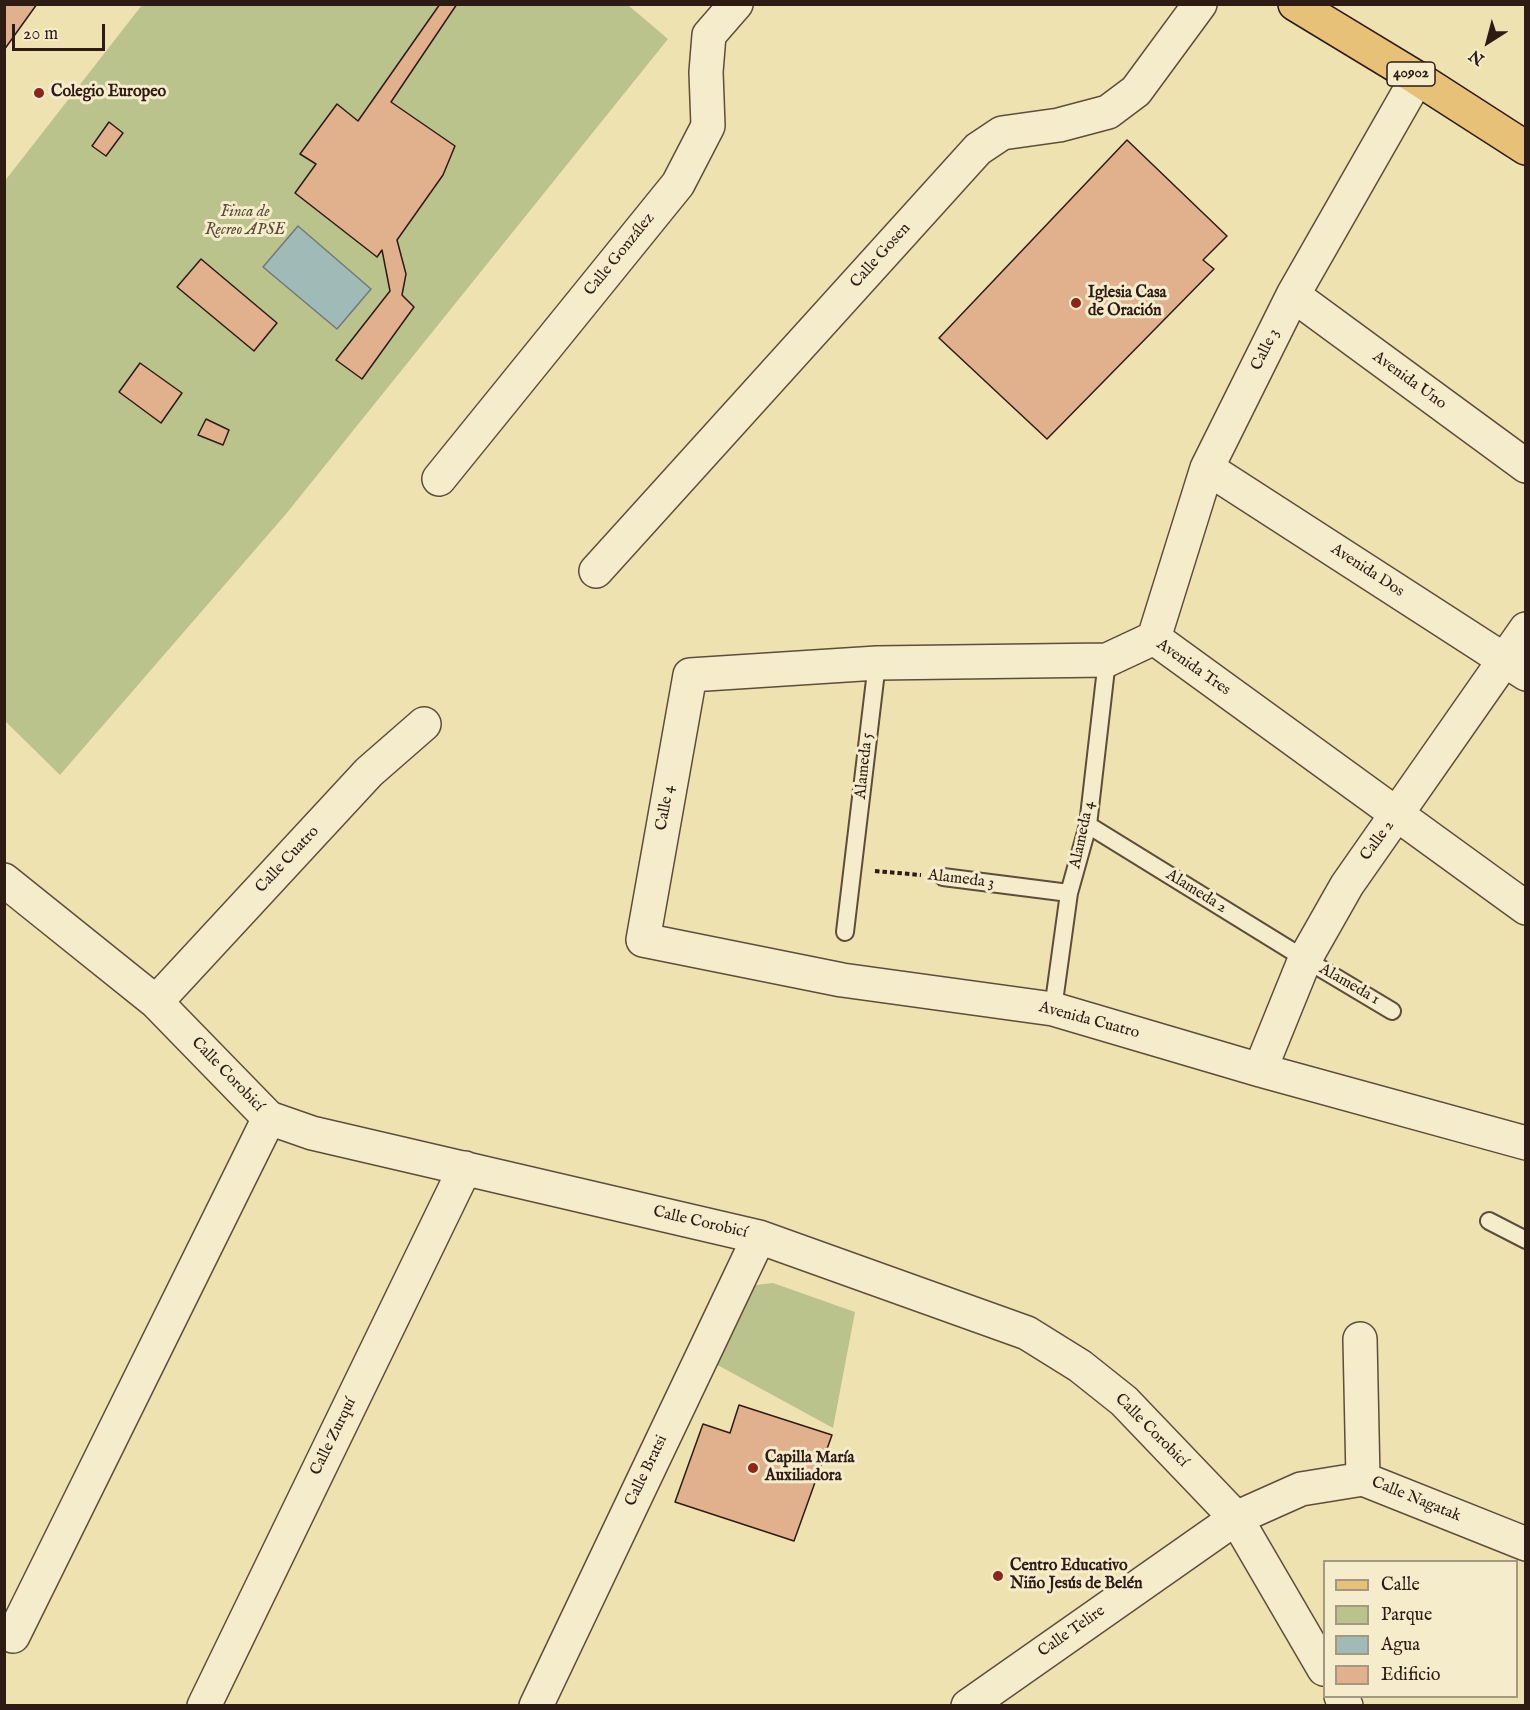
<!DOCTYPE html>
<meta charset="utf-8">
<style>
body{margin:0}
#map{position:relative;width:1530px;height:1710px;overflow:hidden;background:#efe2b1;font-family:"IM FELL English",serif}
canvas{display:block}
.frame{position:absolute;inset:0;border:6px solid #2e1b13;pointer-events:none}
.legend{position:absolute;left:1323px;top:1560px;width:195px;height:138px;box-sizing:border-box;background:#f5eccc;border:2px solid #a59882;margin:0;padding:8px 10px;list-style:none;font-size:18px;color:#2e1b13}
.legend li{display:flex;align-items:center;gap:12px;height:30px}
.legend b{width:30px;border:2px solid #a59882}
.north{position:absolute;left:1458px;top:12px;width:60px;height:60px;-webkit-text-stroke:4px #f5eccc;paint-order:stroke;rotate:216deg;font-size:16px;font-weight:700;line-height:24px;text-align:center;color:#2e1b13}
.north::after{content:'';display:block;margin:auto;width:21px;height:27px;background:#2e1b13;clip-path:polygon(50% 0,100% 100%,50% 72%,0 100%)}
.scale{position:absolute;left:12px;top:24px;width:93px;height:27px;box-sizing:border-box;border:3px solid #2e1b13;border-top:0;padding-left:8px;font-size:18px;line-height:21px;white-space:nowrap;color:#2e1b13;-webkit-text-stroke:4px #f5eccc;paint-order:stroke}
</style>
<div id="map">
<canvas width="1530" height="1710"></canvas>
<div class="frame"></div>
<ul class="legend">
<li><b style="height:8px;background:#e8c178"></b>Calle</li>
<li><b style="height:16px;background:#bac38b"></b>Parque</li>
<li><b style="height:16px;background:#a0bab8"></b>Agua</li>
<li><b style="height:16px;background:#e1b08d"></b>Edificio</li>
</ul>
<div class="north">N</div>
<div class="scale">20 m</div>
</div>
<script>
const context = document.querySelector('canvas').getContext('2d');
context.lineJoin = 'round';
function paint(path, color) {
  context.fillStyle = color;
  context.fill(path, 'evenodd');
}
function trace(path, color, width, dash) {
  context.strokeStyle = color;
  context.lineWidth = width;
  context.lineCap = dash ? 'butt' : 'round';
  context.setLineDash(dash || []);
  context.stroke(path);
}
function write(font, color, halo, rows, align = 'center') {
  context.font = font + ' "IM FELL English",serif';
  context.lineWidth = 6;
  context.setLineDash([]);
  context.textBaseline = 'middle';
  context.strokeStyle = halo;
  context.fillStyle = color;
  for (const [text, x, y, turn = 0] of rows) {
    context.save();
    context.translate(x, y);
    context.rotate((+turn || 0) * Math.PI / 180);
    context.textAlign = isNaN(turn) ? turn : align;
    if (halo) context.strokeText(text, 0, 0);
    context.fillText(text, 0, 0);
    context.restore();
  }
}
paint(new Path2D(`
 M142 5H628L668 39 286 514 60 775 5 721 4 182Z
 M773 1283 855 1312 833 1428 712 1362 745 1296 756 1285Z`), '#bac38b');
const water = new Path2D(`
 M298 226 371 289 337 329 263 267Z`);
paint(water, '#a0bab8');
trace(water, '#727a76', 1.5);
const building = new Path2D(`
 M4 4H37L4 50Z
 M440 4H457L391 102 455 146 443 175 397 240 406 274 402 295 414 307 362 379 336 360 390 291 382 250 377 257 295 193 316 164 300 154 337 104 358 121Z
 M109 122 123 133 106 156 92 146Z
 M1127 140 1227 236 1203 260 1214 269 1047 439 939 338Z
 M201 259 277 323 254 351 177 287Z
 M140 363 182 393 161 423 119 392Z
 M206 419 229 430 223 445 198 435Z
 M739 1405 832 1435 794 1541 675 1502 703 1424 730 1433Z`);
paint(building, '#e1b08d');
trace(building, '#2e1b13', 1.5);
const service = new Path2D(`
 M1088 825 1305 959 1392 1011
 M943 877 1069 893
 M845 932 877 663
 M1053 1009 1069 893 1088 825 1107 660
 M1489 1221 1526 1240`);
const minor = new Path2D(`
 M1293 295 1526 466
 M1207 468 1526 674
 M439 479 678 184 708 126 706 72 709 35 736 4
 M596 571 978 149 1002 133 1059 125 1108 112 1136 91 1200 4
 M1154 638 1107 660 877 663 690 675 643 940 842 980 1053 1009 1260 1070 1526 1143
 M1154 638 1207 468 1293 295 1417 78
 M1154 638 1526 908
 M4 880 156 1002 269 1118 312 1133 759 1237 1027 1333 1080 1366 1124 1401 1236 1518 1324 1669
 M156 1002 369 772 424 724
 M1260 1070 1305 959 1347 885 1526 629
 M1360 1339 1363 1479
 M13 1636 269 1118
 M1341 1696 1346 1706
 M204 1706 465 1168
 M536 1706 759 1237
 M968 1706 1236 1518 1301 1489 1363 1479 1526 1544`);
const primary = new Path2D(`
 M1295 4 1417 78 1526 148`);
trace(service, '#5e4d3a', 20);
trace(minor, '#5e4d3a', 36);
trace(primary, '#2e1b13', 36);
trace(new Path2D(`
 M875 871 921 875`), '#2e1b13', 4, [4.5, 3]);
trace(service, '#f5eccc', 16);
trace(minor, '#f5eccc', 33);
trace(primary, '#e8c178', 33);
for (const [x, y, r, color] of [
 [39,93,6,"#8f2418"],
 [1076,303,6,"#8f2418"],
 [753,1468,6,"#8f2418"],
 [998,1576,6,"#8f2418"]
]) {
  const dot = new Path2D();
  dot.arc(x, y, r, 0, 2 * Math.PI);
  context.fillStyle = color;
  context.fill(dot);
  trace(dot, '#f5eccc', 2);
}
for (const [x, y, w] of [
 [1411,74,48]
]) {
  const box = new Path2D();
  box.roundRect(x - w / 2, y - 12, w, 24, 4.5);
  context.fillStyle = '#f5eccc';
  context.fill(box);
  trace(box, '#2e1b13', 1.5);
}
write('bold 15px', '#2e1b13', null, [
 ["40902",1411,74]
]);
write('bold 16px', '#2e1b13', '#f5eccc', [
 ["Colegio Europeo",51,93],
 ["Iglesia Casa",1088,294],
 ["de Oración",1088,312],
 ["Capilla María",765,1459],
 ["Auxiliadora",765,1477],
 ["Centro Educativo",1010,1567],
 ["Niño Jesús de Belén",1010,1585]
], 'left');
write('italic 16px', '#584d37', '#f5eccc', [
 ["Finca de",245,213],
 ["Recreo APSE",245,231]
]);
write('16px', '#2e1b13', '#f5eccc', [
 ["Calle González",620,255,-51],
 ["Calle Gosen",881,256,-48],
 ["Calle 3",1266,350,-64],
 ["Avenida Uno",1409,381,36],
 ["Avenida Dos",1367,571,33],
 ["Avenida Tres",1193,668,35],
 ["Alameda 5",865,766,-84],
 ["Calle 4",666,808,-80],
 ["Alameda 4",1083,835,-78],
 ["Calle 2",1378,841,-54],
 ["Calle Cuatro",288,860,-47],
 ["Alameda 3",961,880,7],
 ["Alameda 2",1196,892,32],
 ["Alameda 1",1349,985,30],
 ["Avenida Cuatro",1089,1021,15],
 ["Calle Corobicí",227,1075,46],
 ["Calle Corobicí",700,1223,13],
 ["Calle Corobicí",1151,1431,45],
 ["Calle Zurquí",334,1437,-64],
 ["Calle Bratsi",647,1471,-64],
 ["Calle Nagatak",1416,1500,22],
 ["Calle Telire",1072,1632,-35]
]);
</script>
